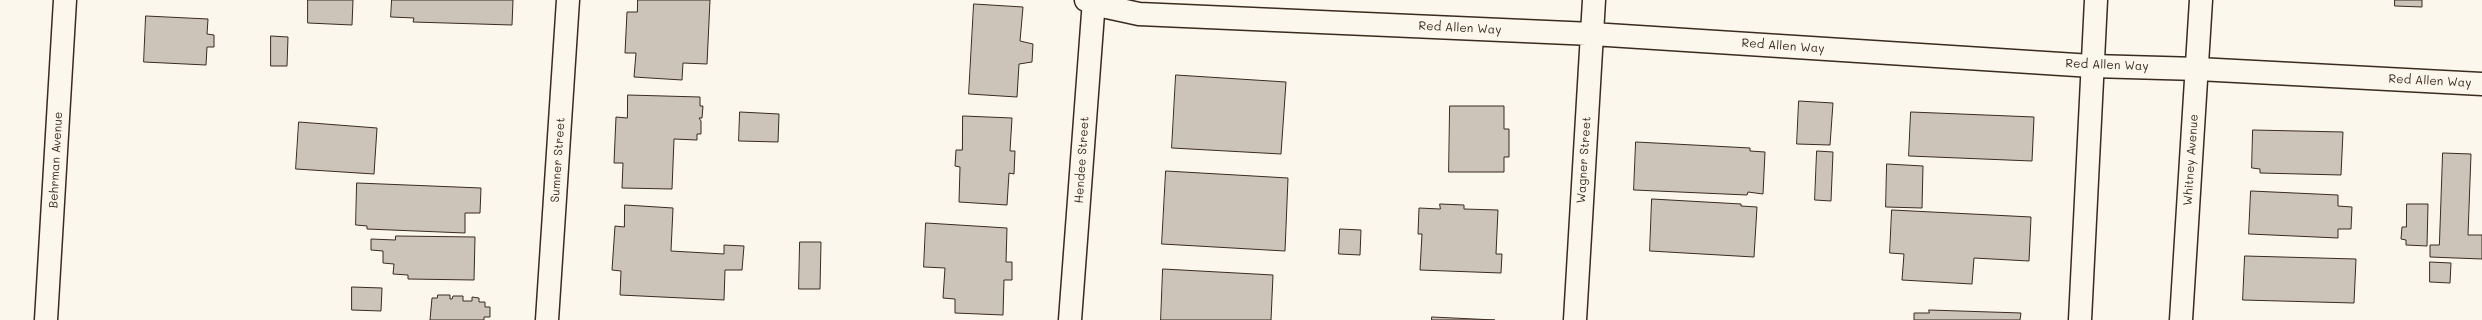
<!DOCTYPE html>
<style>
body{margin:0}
canvas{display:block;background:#fbf7ec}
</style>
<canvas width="2482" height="320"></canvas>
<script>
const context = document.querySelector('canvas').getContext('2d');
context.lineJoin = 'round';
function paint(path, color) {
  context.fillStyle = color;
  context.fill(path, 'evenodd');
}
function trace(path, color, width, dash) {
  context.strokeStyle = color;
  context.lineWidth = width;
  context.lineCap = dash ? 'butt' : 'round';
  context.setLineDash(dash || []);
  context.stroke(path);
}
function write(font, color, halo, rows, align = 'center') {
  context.font = font + ' Mali,sans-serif';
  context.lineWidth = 3;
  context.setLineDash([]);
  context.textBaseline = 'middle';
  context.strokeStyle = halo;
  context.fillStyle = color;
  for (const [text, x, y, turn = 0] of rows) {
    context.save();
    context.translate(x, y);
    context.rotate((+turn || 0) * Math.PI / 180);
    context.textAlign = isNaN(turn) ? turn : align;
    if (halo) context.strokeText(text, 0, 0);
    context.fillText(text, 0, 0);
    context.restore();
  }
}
const building = new Path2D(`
 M308 0H353L352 25 308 23Z
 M392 0H513L512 25 413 22 414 18 391 17Z
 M638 0H710L707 64 683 63 682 80 634 77 636 53H625L627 12H637Z
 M2395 0H2422V7L2395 6Z
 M974 4 1023 7 1020 41 1033 44 1032 62 1019 64 1017 97 969 94Z
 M146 16 208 19 207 34 214 35V47H207L206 65 144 62Z
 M271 36 288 37 287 66H271Z
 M1176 75 1286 82 1281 154 1172 148Z
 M628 95 700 97V106H703L702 118H699L701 121V134H697V140L674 139 672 189 622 188 623 163H614L616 117 627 118Z
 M1799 101 1833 103 1830 145 1797 144Z
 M1450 106H1504V129H1509V157H1504V172H1449Z
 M740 112 779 114 778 142 739 141Z
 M1911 112 2034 117 2032 161 1909 156Z
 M963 116 1012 118 1010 151H1015L1014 174 1009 173 1007 205 959 202 960 167 955 166 956 150H962Z
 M299 122 377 128 374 174 296 169Z
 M2253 130 2343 132 2341 175 2260 173V169L2252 168Z
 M1636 142 1750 148V151L1765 152 1763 194 1748 192 1747 195 1634 190Z
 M1817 151 1833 152 1831 201 1815 200Z
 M2443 153 2471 154 2468 235H2482V259L2430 257V245H2439Z
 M1887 164 1923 166 1922 208 1886 207Z
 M1166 171 1288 178 1285 251 1162 244Z
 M357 183 481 188 480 213H465V233L367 229V226L356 225Z
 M2251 191 2338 195V206L2352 207 2351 229H2338V238L2249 234Z
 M1652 199 1741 204V206L1757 207 1754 257 1650 251Z
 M1440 204 1464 205V209L1498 210 1496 254H1502L1501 273 1420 270 1422 234H1418L1419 208 1440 209Z
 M2407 204H2428L2427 246 2406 245V240L2401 239 2402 227H2406Z
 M625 205 673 208 671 251 724 254V245L744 246 742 270H725L724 300 620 295 621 271 612 270 615 226 624 227Z
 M1892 210 2031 217 2029 261 1974 258 1972 284 1902 280 1904 254 1890 253Z
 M926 223 1007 228 1006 262H1012V280H1004L1003 315 955 313V299L943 298 945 268 924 267Z
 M1340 229 1361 230 1360 255 1339 254Z
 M396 236 475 237 474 280 408 279V275L393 274 394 264 383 263V251L371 250V239L395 240Z
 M800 242H821L820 289H799Z
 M2245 256 2356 259 2354 303 2243 300Z
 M2430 262 2451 263 2450 283 2430 282Z
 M1163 269 1273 275 1271 320H1161Z
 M352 287 382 288 381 311 352 310Z
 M438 295H450V299H452L453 296H463V301H472V297L479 298V302H485V307H490V317H484V320H430L432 298H437Z
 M1929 310 2021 313 2020 320H1914V313H1929Z
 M1432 317 1495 320H1432Z`);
paint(building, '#ccc4b9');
trace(building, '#3b2a1e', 1);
const minor = new Path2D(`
 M1086 0 1093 4 1139 14 1592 34 2092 66 2198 69 2482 84
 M547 320 568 0
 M1070 320 1094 0
 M1575 320 1594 0`);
const tertiary = new Path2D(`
 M46 320 65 0
 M2080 320 2096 0
 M2181 320 2201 0`);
trace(minor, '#3b2a1e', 25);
trace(tertiary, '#3b2a1e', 25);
trace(minor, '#fbf7ec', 22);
trace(tertiary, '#fbf7ec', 22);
write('12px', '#3b2a1e', '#fbf7ec', [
 ["Red Allen Way",1460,28,3],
 ["Red Allen Way",1783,46,4],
 ["Red Allen Way",2107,65,2],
 ["Red Allen Way",2430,81,3],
 ["Behrman Avenue",56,160,-87],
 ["Sumner Street",558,160,-86],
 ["Hendee Street",1082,160,-86],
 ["Wagner Street",1584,160,-86],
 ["Whitney Avenue",2191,160,-86]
]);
</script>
